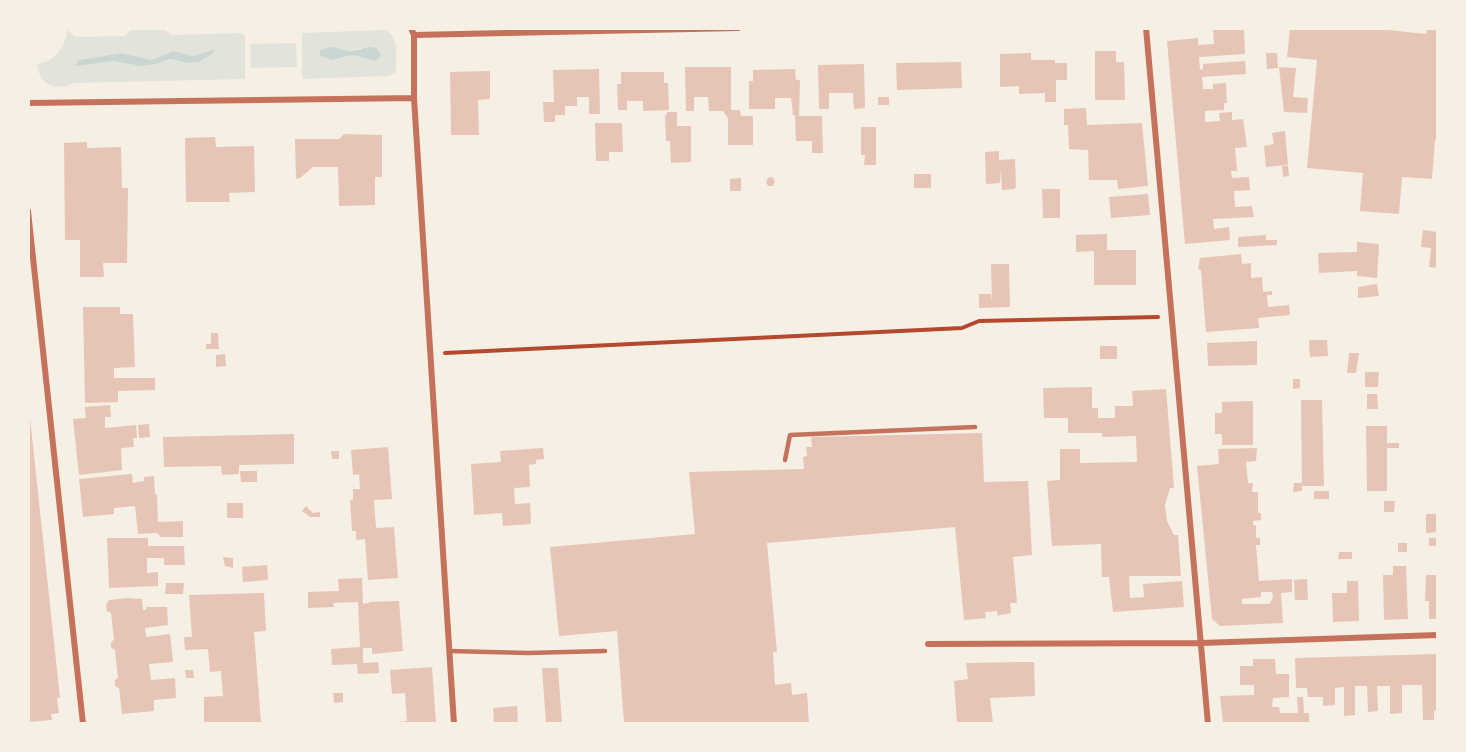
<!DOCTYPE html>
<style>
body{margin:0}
#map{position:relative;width:1466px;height:752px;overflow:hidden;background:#f6efe4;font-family:"Asap Condensed",sans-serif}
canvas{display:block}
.frame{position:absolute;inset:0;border:30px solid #f6efe4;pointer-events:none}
</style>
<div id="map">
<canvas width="1466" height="752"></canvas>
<div class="frame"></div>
</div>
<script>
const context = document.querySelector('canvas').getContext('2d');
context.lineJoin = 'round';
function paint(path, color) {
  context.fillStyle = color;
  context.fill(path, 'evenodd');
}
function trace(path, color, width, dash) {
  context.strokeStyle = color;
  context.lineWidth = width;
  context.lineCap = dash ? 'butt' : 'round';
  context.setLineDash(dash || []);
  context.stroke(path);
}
paint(new Path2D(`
 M132 28 164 29 171 35 242 33 245 36V79L74 83C56 92 39 85 37 64 55 61 65 48 67 30L76 37 125 36ZM214 49 213 53 199 62 188 63 170 59 155 64 113 61 76 65 79 60 121 53 152 60 173 51 193 56Z
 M385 30C400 38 396 57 396 72L389 76 303 79 302 77V33ZM364 47H371L379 51 375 61 352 55 341 58 338 48 349 51Z
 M296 43 297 67 251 68 250 44Z`), '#e2e4dc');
paint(new Path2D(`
 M330 47C337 47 343 50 350 51 362 51 374 40 381 55L379 58 375 61 352 55 332 60 321 56 319 53 321 50Z
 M215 49 213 53 199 62 188 63 170 59 155 64 142 66 113 61 75 66 79 60 121 53 152 60 173 51 193 56Z`), '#c9d6d2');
paint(new Path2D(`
 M1213 28H1244L1245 54 1199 57 1200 70 1203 69V64L1245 61 1246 74 1202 77 1203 89H1213V84L1226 83 1227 103H1224V110L1205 111V122L1220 121 1219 113 1232 112V120L1243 119 1247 147 1235 148 1237 171H1231L1232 178 1249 177 1250 190 1234 191 1235 207 1252 206 1254 217 1213 219 1214 229 1229 227 1230 240 1185 244 1167 41 1198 38V45L1214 44Z
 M1290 28H1369L1426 34 1427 28H1437V140H1435L1432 179 1402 177 1399 214 1360 211 1363 173 1307 168 1317 60 1287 57Z
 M1095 51H1116V62H1124L1125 100H1095Z
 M1031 53V60H1055V63H1067V80H1056V102H1045V93L1019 94V86L1000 87V54Z
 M1266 53H1277L1278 68 1267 69Z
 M961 62 962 88 897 90 896 63Z
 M864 64 865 108 854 109 853 93H829V109H819L818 65Z
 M685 67H731V110H740L741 116H753V145H728V118L723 111H709L708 97H694V111H686Z
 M1279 67 1296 68 1293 97 1308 98 1307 113 1284 112Z
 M599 69 600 114H589V97H577V106H565V115H555V122H544L543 102H554L553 70Z
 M795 69 796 80H800L799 116H822L823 153H812V141H796L795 115H793L791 98H775V109H749V81H753V70Z
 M490 71V99L478 100 479 135H451L450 72Z
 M621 72H664V83H668L669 110 643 111V101H627V110H618L617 84H621Z
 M878 97H889V105H878Z
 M1086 108 1087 125 1142 123 1148 186 1118 189 1117 180H1089L1088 150 1069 149 1068 125H1064V109Z
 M667 112H677V126H691V162L671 163 670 141H666L665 115H667Z
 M595 123H622L623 152H609V161H596Z
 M861 127H876V165H864L865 155H861Z
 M1285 131 1288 165 1266 167 1264 146 1274 144 1272 133Z
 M344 134 382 135V177H375V205L339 206 338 167H313L300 178 296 179 295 139H339Z
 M215 137 216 147 254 146 255 192 229 193 230 202H186L185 138Z
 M87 142V148L121 147 122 188H128L127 263H103L104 277H80V240H65L64 143Z
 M999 151V160L1015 159 1016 187 1014 189 1002 190 1001 169 1000 183 986 184 985 152Z
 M1282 166H1288L1289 176 1283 177Z
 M914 174H931V188H914Z
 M772 177 775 181 773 186H768L766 182 768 178Z
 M741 178V191H730V179Z
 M1042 189H1060V218H1043Z
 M1148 194 1150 215 1111 218 1109 197Z
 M1423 230 1437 232V268L1429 267 1431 248 1421 247Z
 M1107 234V250H1136V285H1094V251L1076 252V235Z
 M1266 235V240H1277V245L1238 247V237Z
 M1357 242 1379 244 1377 278 1357 276V271L1319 273 1318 253 1357 252Z
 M1241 254 1242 264 1251 263V278L1262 277 1263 292 1272 291V295H1267L1268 307 1289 305 1290 315 1258 318 1259 328 1206 332 1201 270 1198 269 1200 258Z
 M991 264H1009L1010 307 979 308V294H991L992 304Z
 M1377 284 1379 296 1358 298V287Z
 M83 307H120V314H133L135 367 114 368V378H155V390L118 391V402L85 403Z
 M211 333H218L219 349H206V344H211Z
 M1309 340H1327L1328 356 1310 357Z
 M1257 341V365L1208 366 1207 343Z
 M1100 346H1117V359H1100Z
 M1349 353H1359L1356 373H1347Z
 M225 354 226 366 216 367V355Z
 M1365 372H1379L1378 387H1365Z
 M1293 379H1300V388L1293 389Z
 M1092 387V408H1098V418H1115V406H1133L1132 391 1166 389 1174 488H1170L1165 505 1167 521 1174 535H1178L1181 576H1129L1130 598 1144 597 1143 584 1182 581 1184 607 1113 612 1109 577H1102L1101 544 1052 546 1047 481 1060 480V449H1080V463L1137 462 1136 436 1102 437V433H1068V418H1044L1043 388Z
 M1367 394H1377L1378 409H1367Z
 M1301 400H1322L1324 486H1302V491L1293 492 1294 483H1302Z
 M1253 401V445H1222V434H1215V413H1222V402Z
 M110 405 111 417H105V428L136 425 137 438H133L134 447 121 448 122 470 79 475 73 419 86 418 85 407Z
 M28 418H30L60 698H57L59 713 51 714 52 720 28 722Z
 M149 424 150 437 139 438 138 425Z
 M1366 426H1387V443H1399V448H1387V491H1367Z
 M982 433 984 482 1028 481 1032 555 1013 557 1017 603H1010L1011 613 1000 615 998 617 997 611 985 612 986 618 964 620 955 527 767 543 777 652H773L775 685 791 683 792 695 807 693 809 723H624L617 631 559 636 550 547 695 534 689 472 804 469 803 457 807 456 806 447H812L811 437Z
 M294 434V464L239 465V474L222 475 221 466 164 467 163 437Z
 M388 447 392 499 374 500 375 515 376 528 394 527 398 578 368 580 365 539 356 540V531H352L350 500H353V489H360L359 474 353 475 351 450Z
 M543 448 544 459 536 460V464L529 465 530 487 514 488 515 504 530 503 531 524 503 526 502 513 474 515 471 464 501 462 500 451Z
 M1257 448 1256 461 1246 462 1248 483H1253L1252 492H1258V513H1261V520L1253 521V525H1256V538H1260V545H1256L1259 581 1292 579V592L1281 593 1283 623 1220 626 1212 619 1197 466 1219 464 1218 449ZM1261 592H1272L1273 598 1269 604H1242V599L1261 597Z
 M331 451H339V459H332Z
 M240 471H257V482H241Z
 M132 474 133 483 144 481V477L154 476 155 494H157L158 522 183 521V537H161L157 533 138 534 135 506 114 508V514L83 517 79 479Z
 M1314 491H1329V499H1314Z
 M1384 501H1395L1394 512H1384Z
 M227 503H243V518H227Z
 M306 506 313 513 320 512V517H310L302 511Z
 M1426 514H1437V532L1426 533Z
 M107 538H148V546H184L185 565H164V558H147V573L158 572V586L109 588Z
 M1429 538H1437V546H1429Z
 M1398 543H1407V552H1398Z
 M1339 552H1352V559H1338Z
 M223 557 233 558V568L225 566Z
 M267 565 268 580 243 582 242 567Z
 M1393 566H1406L1408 619 1384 620 1383 575H1393Z
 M1426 575H1437V619H1429V601H1425Z
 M362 578 363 604 369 603V602L399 601 403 651 372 654V648H363V663L378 662 379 673 358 674 357 664 332 665 331 649 360 647 358 602 333 603 334 607 308 608V592L339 591 338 579Z
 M1307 579 1308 600H1295L1294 580Z
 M1347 581H1358L1359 621 1333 622 1332 593H1347Z
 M166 583H184L183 594H165Z
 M264 593 266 631 254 632 261 723H204V697L223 696 221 671 210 672 208 649 185 650 184 637H192L189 595Z
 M127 598 142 599 143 610H146V607H167L168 625 145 628 146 637 170 634 173 662 149 664 151 680 175 678 176 698 154 700V711L122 714 119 688 115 686V680L118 678 115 650 111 648V643L114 639 111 613 107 611 106 605 109 600Z
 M1437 654V711H1434V720H1423L1422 685H1402V713L1390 714V686H1377L1378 711 1368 712 1367 686H1355V715L1344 716V687L1335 688V705L1323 706V697H1308L1307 688H1296L1295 658Z
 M1253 659H1275L1276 674H1289V697L1273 698 1272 707H1279L1280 713H1298L1297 697H1303L1304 713H1309V723H1223L1220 696 1254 695V685H1240V666H1253Z
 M1020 662H1034L1035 696 990 698 993 723H957L954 681 968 679 966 663Z
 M432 667 436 723H399V722L407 721 405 693 392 694 390 670Z
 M542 668H558L562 723H546Z
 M185 670H193L194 678H186Z
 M333 693H343V702L334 703Z
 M517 706 518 723H494L493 708Z`), '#e6c5b7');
trace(new Path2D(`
 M445 353 962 328 979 321 1158 317`), '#b5482f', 4);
trace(new Path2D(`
 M785 460 790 435 975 427
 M449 651 528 653 605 651`), '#c5725c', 4.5);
trace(new Path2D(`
 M411 28 414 35V98L454 724
 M1146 28 1208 724
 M414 35 738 28
 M28 103 414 98
 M28 211 83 724
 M928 644 1201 643 1438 635`), '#c5725c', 6);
</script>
